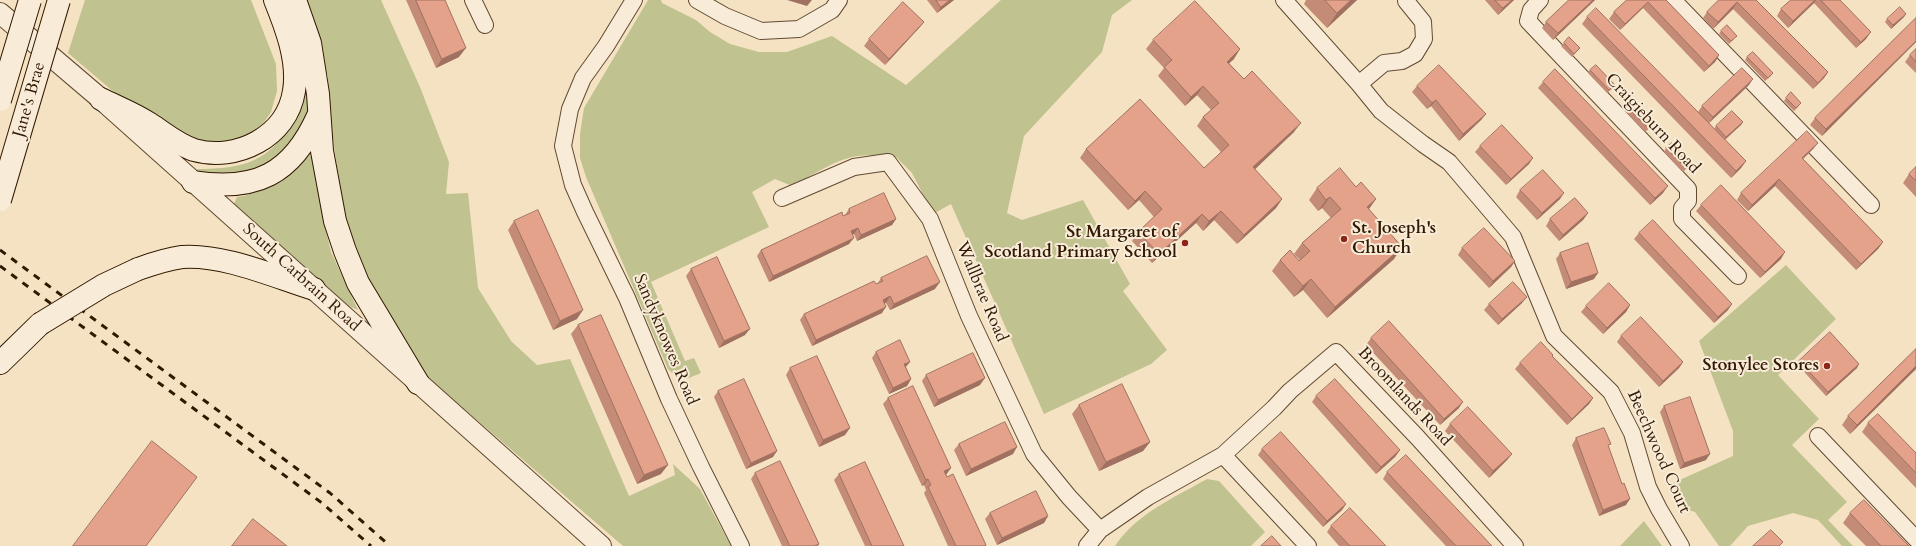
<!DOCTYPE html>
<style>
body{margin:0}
canvas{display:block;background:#f5e2c3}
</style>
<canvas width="1916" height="546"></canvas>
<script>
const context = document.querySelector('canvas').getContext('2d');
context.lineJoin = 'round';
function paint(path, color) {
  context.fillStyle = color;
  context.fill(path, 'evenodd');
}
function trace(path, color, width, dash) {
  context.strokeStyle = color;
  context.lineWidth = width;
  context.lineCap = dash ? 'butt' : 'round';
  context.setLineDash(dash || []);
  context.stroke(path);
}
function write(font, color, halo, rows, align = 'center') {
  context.font = font + ' Cardo,serif';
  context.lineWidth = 4;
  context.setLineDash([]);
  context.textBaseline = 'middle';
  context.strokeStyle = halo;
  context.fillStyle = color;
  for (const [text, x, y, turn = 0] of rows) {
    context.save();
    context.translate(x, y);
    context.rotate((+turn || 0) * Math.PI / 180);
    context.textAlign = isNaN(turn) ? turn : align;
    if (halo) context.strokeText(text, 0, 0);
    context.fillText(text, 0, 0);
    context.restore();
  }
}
paint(new Path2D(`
 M85 0H251L276 64 277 91 271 112 260 128 243 141 214 148 148 121 68 53Z
 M283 0 308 94 307 127 270 170 208 183 197 169C244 169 269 162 294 120Z
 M303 0H381L420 87 449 162 446 194 468 193 478 288 511 341 537 365 570 359 629 496 675 475 673 464 700 489 731 546H623L413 365 357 258 343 206 329 114 328 77 312 22Z
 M648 0H661L662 3 696 20 710 32 730 44 759 52H787L832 36 906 85 1001 0H1132L1112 15 1102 52 1024 136 1007 213 1022 220 1083 200 1130 284 1123 291 1167 350 1151 364 1044 414 951 204 933 214 912 173 896 157C882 156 866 154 852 157 831 162 811 176 792 186L775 179 752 192 769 227 651 282 685 361 694 358 701 373C684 380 682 383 668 369L586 177 580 158V134L584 108Z
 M312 153 324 223 331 252 358 310 346 305 233 206 237 197C271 192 288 175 312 153Z
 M1786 265 1836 319 1778 375 1819 419 1792 445 1847 502 1828 520 1853 546H1842L1818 520 1793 513 1748 526 1730 546H1719L1695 512 1680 507 1673 483 1733 456V431L1699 341Z
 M1207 479 1219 481 1265 532 1251 546H1115C1136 514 1175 497 1207 479Z
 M1644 521 1662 546H1620Z`), '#c0c290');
const minor = new Path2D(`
 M473 0 485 25
 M634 0 606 46 583 78 570 109 563 146 573 185 585 212 627 298 669 399 701 467 741 546
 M697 0 725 16 761 31 799 29 832 10 839 0
 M1284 0 1359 84 1384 63 1402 61 1415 54 1424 39 1423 22 1406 1
 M1540 0 1531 10 1528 21 1688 189V201L1682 208V219L1738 276
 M1673 0 1871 205
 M1359 84 1381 111 1423 144 1449 162 1513 237 1554 336 1611 392 1632 433 1648 487 1659 509 1681 546
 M782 198 854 167 888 162 930 219 969 316 1034 454 1069 497 1100 530
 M1818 436 1916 539
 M1223 455 1308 546
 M1087 546 1100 530 1148 497 1223 455 1274 408 1290 391 1336 352 1418 438 1515 546`);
const tertiary = new Path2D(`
 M0 13 101 99 601 546`);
const secondary = new Path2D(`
 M295 0 310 43 318 94 322 151 335 221 345 251 358 283 418 383
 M101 99C117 107 135 114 150 124 164 133 178 145 194 150 236 162 287 137 294 91 299 61 286 27 275 0
 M193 182C256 192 292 174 318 116
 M138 269C152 264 167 259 182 257 224 254 275 277 314 289
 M0 363 40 324`);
trace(minor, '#624a32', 18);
trace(tertiary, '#624a32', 22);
trace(secondary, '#311801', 24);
trace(minor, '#f8ecd8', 16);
trace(tertiary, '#f8ecd8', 20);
trace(secondary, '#f8ecd8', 22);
trace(new Path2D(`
 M0 250 330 493 390 546
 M0 266 322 503 371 546`), '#311801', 3, [7, 7]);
const secondaryBridge = new Path2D(`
 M0 100 30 0
 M0 200 59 0
 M40 324 104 285 138 269`);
trace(secondaryBridge, '#311801', 24, []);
trace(secondaryBridge, '#f8ecd8', 22);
paint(new Path2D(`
 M406 0H445L459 57 436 68Z
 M927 0H954L937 13Z
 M1306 0H1357L1327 28 1304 4Z
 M1485 0H1514L1498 15Z
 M1569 0H1595L1553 40 1542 28 1546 22Z
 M1627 0H1666L1719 55 1715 62 1704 72 1643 8 1620 30 1609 19 1614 12Z
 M1719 0H1756L1828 72 1824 78 1813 89 1733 9 1713 29 1703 18 1707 12Z
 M1791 0H1840L1866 39 1856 48 1814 3 1788 28 1777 16 1781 9Z
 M1587 17 1698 112 1702 106 1749 85 1709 123 1714 129 1716 126 1743 122 1741 125 1725 140 1746 161 1741 168 1731 178 1582 24Z
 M1904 17 1891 29 1885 22 1887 19Z
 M1916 18V42L1822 136 1810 125 1815 118Z
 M924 22 919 28 885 65 864 46 869 39Z
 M1721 31 1734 39 1729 44 1719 34Z
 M1153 40 1234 59 1229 63 1294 132 1254 169 1282 199 1276 208 1237 244 1214 220 1203 231 1196 223 1152 263 1132 241 1138 232 1154 217 1139 200 1128 210 1080 158 1086 149 1204 168 1221 152 1197 126 1203 117 1211 110 1197 95 1185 106 1158 76 1164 68 1146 49Z
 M1564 43 1580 48 1572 57 1561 46Z
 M1916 49V73L1905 62 1910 55Z
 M1747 57 1771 76 1765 81 1745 60Z
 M1590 70 1613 88 1607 93 1588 73Z
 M1543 82 1663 193 1650 205 1538 88Z
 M1417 86 1486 114 1481 120 1459 141 1431 106 1427 109 1412 92Z
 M1786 98 1799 106 1794 111 1784 101Z
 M1629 109 1653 123 1651 127 1645 132 1626 112Z
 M1818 143 1813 149 1803 159 1883 242 1878 249 1856 270 1775 186 1748 211 1737 200 1741 193Z
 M1480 146 1529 164 1506 185 1475 152Z
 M1666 148 1689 166 1683 172 1664 152Z
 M1916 167V197L1903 183 1909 174Z
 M1356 187 1376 199 1369 209 1394 259 1327 318 1303 290 1294 297 1272 271 1280 260H1300L1294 254 1302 243 1331 218 1322 208 1318 211 1309 200 1317 188Z
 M1520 190 1560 199 1537 220 1516 197Z
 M1701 205 1781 259 1760 278 1696 211Z
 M849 209 896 219 892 225 857 241 854 234 852 235 849 244 769 282 757 256 761 250 845 215Z
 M1588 213 1583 220 1559 241 1546 226 1550 219Z
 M514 221 577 319 553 330 508 230Z
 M1639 233 1728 310 1714 323 1634 239Z
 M1462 248 1515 261 1511 267 1489 288 1458 255Z
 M1560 253 1594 279 1566 289 1556 259Z
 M691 269 745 335 719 348 686 276Z
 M881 278 935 289 890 310 886 303H884L882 313 812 346 800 320 804 314 878 283Z
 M1522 303 1498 325 1484 310 1489 304Z
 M1630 305 1626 312 1603 334 1581 312 1586 306Z
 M578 325 661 474 637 484 571 334Z
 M1621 336 1683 362 1679 368 1659 387 1617 342Z
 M1371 338 1459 408 1440 425 1366 345Z
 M1916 349V369L1850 434 1842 425 1848 416Z
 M876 352 906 367 911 379 907 386 889 394 872 358Z
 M1552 356 1593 398 1589 404 1567 425 1515 369 1520 363Z
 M1799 361 1857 368 1826 396 1797 364Z
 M790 368 845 435 819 447 786 375Z
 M926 375 980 385 934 407 922 381Z
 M718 391 773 457 746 469 714 397Z
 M1316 396 1400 450 1395 457 1376 474 1312 402Z
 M888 398 946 475 986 546H948L924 493 926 490 924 485 922 486 883 404Z
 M1079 405 1150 442 1143 451 1099 471 1072 414Z
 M1664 406 1706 460 1680 469 1660 412Z
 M1868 423 1916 453V488L1862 432Z
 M1450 424 1512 454 1507 460 1489 478 1445 431Z
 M1576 438 1608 447 1626 505 1599 516 1572 445Z
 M959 444 1013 454 966 476 954 450Z
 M1262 449 1346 504 1342 510 1323 527 1258 455Z
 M1387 472 1492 546H1446L1383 479Z
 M755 473 819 544 818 546H782L751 479Z
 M839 474 904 546H865L834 480Z
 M990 513 1048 516 1044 523 997 545 985 519Z
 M1850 513 1909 546H1866L1843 523Z
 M1331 526 1386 546H1339L1327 532Z`), '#c48b77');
paint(new Path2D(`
 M787 0H812L807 6Z
 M950 0H954L937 13 941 7Z
 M1351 0H1357L1327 28 1337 13Z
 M1512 0H1514L1498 15 1503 8Z
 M1593 0H1595L1553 40 1558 33Z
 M1815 0H1816L1814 3 1788 28 1793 21Z
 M1648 2 1643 8 1620 30 1625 24Z
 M1737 2 1733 9 1713 29 1718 22Z
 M1906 14 1904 17 1891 29 1893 25Z
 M924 22 919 28 885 65 889 59Z
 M1871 32 1866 39 1856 48 1861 42Z
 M1916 41V42L1822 136 1826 129Z
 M466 48 459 57 436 68 442 59Z
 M1240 49 1234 59 1221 71 1227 62Z
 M1719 55 1715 62 1704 72 1709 66Z
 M1828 72 1824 78 1813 89 1818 83Z
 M1753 79 1749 85 1709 123 1713 117Z
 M1203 86 1197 95 1185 106 1191 97Z
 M1436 100 1431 106 1427 109 1432 103Z
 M1486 114 1481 120 1459 141 1463 134Z
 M1743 122 1741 125 1724 140 1726 137Z
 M1301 123 1294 132 1247 177 1253 167Z
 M1818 143 1813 149 1797 164 1802 158Z
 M1533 158 1529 164 1506 185 1511 179Z
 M1746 161 1741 168 1731 178 1736 171Z
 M1779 179 1775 186 1748 211 1752 205Z
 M1668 186 1663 193 1650 205 1655 198Z
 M1145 191 1139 200 1128 210 1135 201Z
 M1564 193 1560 199 1537 220 1542 213Z
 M1330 197 1322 208 1318 211 1326 200Z
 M1282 199 1276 208 1237 244 1244 235Z
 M1376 199 1368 210 1367 207Z
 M1221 211 1214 220 1203 231 1209 221Z
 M1588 213 1583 220 1559 241 1563 235Z
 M1202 214 1196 223 1152 263 1159 254Z
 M896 219 892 225 857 241 861 235Z
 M858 228 854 234 846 237 851 231Z
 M854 238 849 244 769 282 773 276Z
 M1883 242 1878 249 1856 270 1861 264Z
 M1402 247 1394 259 1327 318 1335 307Z
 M1785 252 1781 259 1760 278 1765 272Z
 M1515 261 1511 267 1489 288 1493 281Z
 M1598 273 1594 279 1566 289 1571 282Z
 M1311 279 1303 290 1294 297 1303 286Z
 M940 282 935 289 890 310 894 304Z
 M890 296 886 303 878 306 883 300Z
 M1527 297 1522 303 1498 325 1502 319Z
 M1732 304 1728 310 1714 323 1718 317Z
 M1630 305 1626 312 1603 334 1607 328Z
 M886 307 882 313 812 346 816 340Z
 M583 310 577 319 553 330 560 321Z
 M750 329 745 335 719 348 724 341Z
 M910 362 905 368 904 364Z
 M1683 362 1679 368 1659 387 1663 381Z
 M1859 364 1857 368 1826 396 1828 392Z
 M1916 366V369L1850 434 1857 425Z
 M985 378 980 385 934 407 938 400Z
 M911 379 907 386 889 394 893 388Z
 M1593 398 1589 404 1567 425 1572 419Z
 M1463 402 1459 408 1440 425 1444 419Z
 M850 428 845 435 819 447 823 440Z
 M1150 442 1143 451 1099 471 1106 462Z
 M1017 447 1013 454 966 476 971 469Z
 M1400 450 1395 457 1376 474 1381 467Z
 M777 451 773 457 746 469 751 463Z
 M1512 454 1507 460 1489 478 1493 471Z
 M1710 454 1706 460 1680 469 1684 463Z
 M668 465 661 474 637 484 644 475Z
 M951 468 946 475 940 478 944 471Z
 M928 479 924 485 922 486 926 480Z
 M1630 499 1626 505 1599 516 1603 510Z
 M1346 504 1342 510 1323 527 1327 521Z
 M1048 516 1044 523 997 545 1002 538Z`), '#a07161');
const building = new Path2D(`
 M416 0H445L466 48 442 59Z
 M936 0H950L941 7Z
 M1325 0H1351L1337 13Z
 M1495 0H1512L1503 8Z
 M1569 0H1593L1558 33 1546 22Z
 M1627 0H1666L1719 55 1709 66 1648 2 1625 24 1614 12Z
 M1719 0H1756L1828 72 1818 83 1737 2 1718 22 1707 12Z
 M1791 0H1815L1793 21 1781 9Z
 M1821 0H1840L1871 32 1861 42Z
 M1195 1 1240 49 1227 62 1244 79 1252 71 1301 123 1253 167 1282 199 1244 235 1221 211 1209 221 1202 214 1159 254 1138 232 1162 209 1145 191 1135 201 1086 149 1140 99 1204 168 1229 145 1203 117 1219 103 1203 86 1191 97 1164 67 1172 60 1153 40Z
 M903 2 924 22 889 59 869 39Z
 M1900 7 1906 14 1893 25 1887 19Z
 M1596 8 1746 161 1736 171 1587 17Z
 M1916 18V41L1826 129 1815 118Z
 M1727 25 1737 36 1731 41 1721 31Z
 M1569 37 1580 48 1574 54 1564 43Z
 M1916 49V62L1910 55Z
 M1753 52 1773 73 1768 78 1747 57Z
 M1439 65 1486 114 1463 134 1436 100 1432 103 1417 86Z
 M1596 65 1615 85 1609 90 1590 70Z
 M1742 68 1753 79 1713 117 1702 106Z
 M1555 69 1668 186 1655 198 1543 82Z
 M1791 92 1801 103 1796 108 1786 98Z
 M1634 103 1653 123 1648 128 1629 109Z
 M1732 111 1743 122 1726 137 1716 126Z
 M1502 125 1533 158 1511 179 1480 146Z
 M1807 131 1818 143 1802 158 1883 242 1861 264 1779 179 1752 205 1741 193Z
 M1672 143 1691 163 1686 168 1666 148Z
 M1916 167V181L1909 174Z
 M1340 168 1356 187 1361 182 1376 199 1367 207 1402 247 1335 307 1311 279 1303 286 1280 260 1290 250 1299 261 1310 251 1302 243 1341 209 1330 197 1326 200 1317 188Z
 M1543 170 1564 193 1542 213 1520 190Z
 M1721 185 1785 252 1765 272 1701 205Z
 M884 193 896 219 861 235 858 228 851 231 854 238 773 276 761 250 842 212 843 216 850 213 849 209Z
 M1575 198 1588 213 1563 235 1550 219Z
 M538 210 583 310 560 321 514 221Z
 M1653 220 1732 304 1718 317 1639 233Z
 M1484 228 1515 261 1493 281 1462 248Z
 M1588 243 1598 273 1571 282 1560 253Z
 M927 256 940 282 894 304 890 296 883 300 886 307 816 340 804 314 874 281 876 284 883 281 881 278Z
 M717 257 750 329 724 341 691 269Z
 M1513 282 1527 297 1502 319 1489 304Z
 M1609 283 1630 305 1607 328 1586 306Z
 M601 315 668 465 644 475 578 325Z
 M1641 317 1683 362 1663 381 1621 336Z
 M1389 321 1463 402 1444 419 1371 338Z
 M1830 332 1859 364 1828 392 1799 361Z
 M900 340 910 362 904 364 911 379 893 388 876 352Z
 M1541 342 1553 355 1552 356 1593 398 1572 419 1520 363Z
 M1916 349V366L1857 425 1848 416Z
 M973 353 985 378 938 400 926 375Z
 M817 356 850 428 823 440 790 368Z
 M744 379 777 451 751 463 718 391Z
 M1335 379 1400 450 1381 467 1316 396Z
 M1122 384 1150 442 1106 462 1079 405Z
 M913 386 951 468 944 471 947 477 953 474 986 545 984 546H956L928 487 931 485 928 479 926 480 888 398Z
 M1690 397 1710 454 1684 463 1664 406Z
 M1468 407 1512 454 1493 471 1450 424Z
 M1878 414 1916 453V473L1868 423Z
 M1005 422 1017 447 971 469 959 444Z
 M1604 428 1611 444 1608 445 1622 484 1624 483 1630 499 1603 510 1576 438Z
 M1281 432 1346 504 1327 521 1262 449Z
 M152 441 197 477 146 546H73Z
 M1406 455 1492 546H1456L1387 472Z
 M780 461 819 544 814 546H790L755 473Z
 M865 462 904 546H872L839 474Z
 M1036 491 1048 516 1002 538 990 513Z
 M1864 500 1909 546H1881L1850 513Z
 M1350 508 1386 546H1350L1331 526Z
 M253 519 287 546H232Z
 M1771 530 1783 542 1779 546H1753Z
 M1272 536 1281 546H1261Z`);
paint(building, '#e4a28a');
trace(building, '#a07161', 1);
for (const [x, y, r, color] of [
 [1344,239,4,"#8f2418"],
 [1185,243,4,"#8f2418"],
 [1827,366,4,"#8f2418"]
]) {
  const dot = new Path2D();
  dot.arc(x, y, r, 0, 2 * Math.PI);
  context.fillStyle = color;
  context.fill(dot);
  trace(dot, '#f8ecd8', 1.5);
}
write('17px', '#311801', '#f8ecd8', [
 ["Jane's Brae",30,100,-74],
 ["Craigieburn Road",1652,124,47],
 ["South Carbrain Road",301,278,42],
 ["Wallbrae Road",981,292,67],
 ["Sandyknowes Road",665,340,67],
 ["Broomlands Road",1404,397,47],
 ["Beechwood Court",1658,452,66]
]);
write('bold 17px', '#311801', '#f8ecd8', [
 ["St. Joseph's",1352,229,"left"],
 ["Church",1352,249,"left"],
 ["St Margaret of",1177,233],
 ["Scotland Primary School",1177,253],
 ["Stonylee Stores",1819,366]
], 'right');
</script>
